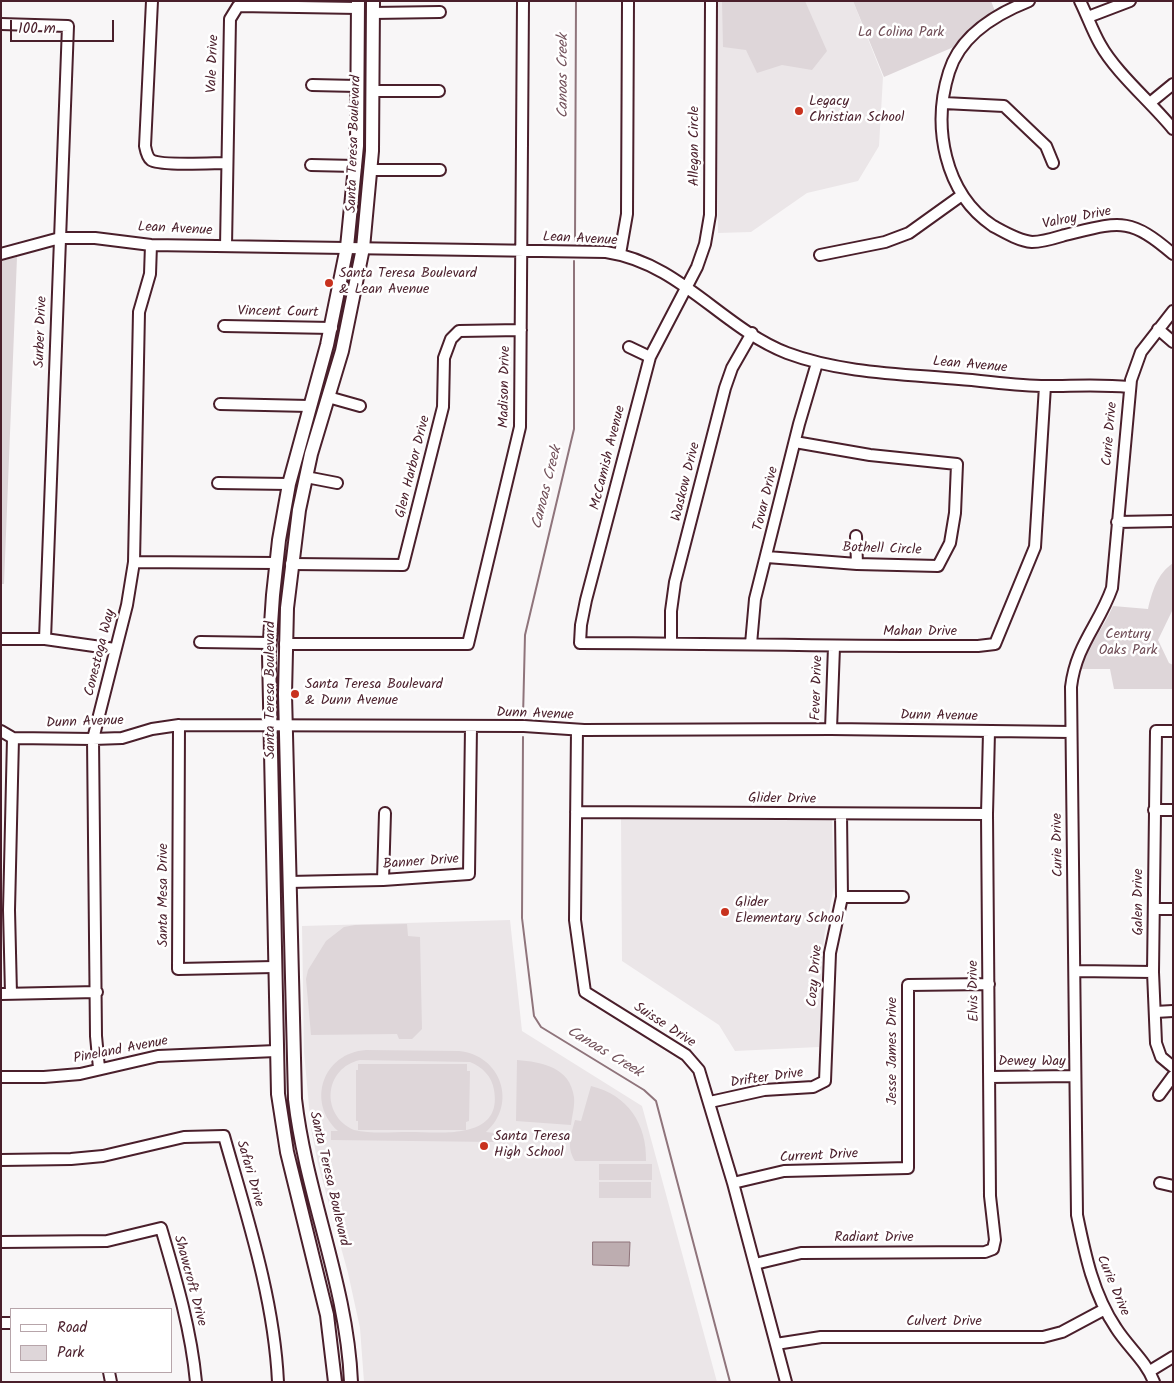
<!DOCTYPE html>
<style>
body{margin:0}
#map{position:relative;width:1174px;height:1383px;overflow:hidden;background:#f8f6f7;font-family:Kalam,sans-serif}
canvas{display:block}
.frame{position:absolute;inset:0;border:2px solid #4a1f2b;pointer-events:none}
.legend{position:absolute;left:10px;top:1308px;width:162px;height:65px;box-sizing:border-box;background:#fff;border:1px solid #b7a5aa;margin:0;padding:6px 9px;list-style:none;font-size:15px;color:#4a1f2b}
.legend li{display:flex;align-items:center;gap:10px;height:25px}
.legend b{width:25px;border:1px solid #b7a5aa}
.scale{position:absolute;left:10px;top:20px;width:104px;height:22px;box-sizing:border-box;border:2px solid #4a1f2b;border-top:0;padding-left:6px;font-size:15px;line-height:18px;white-space:nowrap;color:#4a1f2b;-webkit-text-stroke:4px #fff;paint-order:stroke}
</style>
<div id="map">
<canvas width="1174" height="1383"></canvas>
<div class="frame"></div>
<ul class="legend">
<li><b style="height:6px;background:#fff"></b>Road</li>
<li><b style="height:14px;background:#ded6d9"></b>Park</li>
</ul>
<div class="scale">100 m</div>
</div>
<script>
const context = document.querySelector('canvas').getContext('2d');
context.lineJoin = 'round';
function paint(path, color) {
  context.fillStyle = color;
  context.fill(path, 'evenodd');
}
function trace(path, color, width, dash) {
  context.strokeStyle = color;
  context.lineWidth = width;
  context.lineCap = dash ? 'butt' : 'round';
  context.setLineDash(dash || []);
  context.stroke(path);
}
function write(font, color, halo, rows, align = 'center') {
  context.font = font + ' Kalam,sans-serif';
  context.lineWidth = 5;
  context.setLineDash([]);
  context.textBaseline = 'middle';
  context.strokeStyle = halo;
  context.fillStyle = color;
  for (const [text, x, y, turn = 0] of rows) {
    context.save();
    context.translate(x, y);
    context.rotate((+turn || 0) * Math.PI / 180);
    context.textAlign = isNaN(turn) ? turn : align;
    if (halo) context.strokeText(text, 0, 0);
    context.fillText(text, 0, 0);
    context.restore();
  }
}
paint(new Path2D(`
 M715 1H853L883 77 879 146 858 181 807 193 751 232 718 233Z
 M621 819 832 820 834 887 824 937 819 1047 735 1051 719 1025 622 961Z
 M510 920 522 1031 642 1106 717 1382H364L360 1328 348 1273 318 1164 311 1128 304 1052 302 926Z`), '#ebe6e8');
paint(new Path2D(`
 M722 1H805L827 51 812 70 782 65 757 73 746 50 723 47Z
 M853 1H991L995 11 980 22 963 43 884 77Z
 M17 257 4 584H1V261Z
 M1173 563V609L1158 640 1169 663 1173 665V689H1114L1110 669H1080C1087 646 1104 628 1113 606L1148 609C1152 592 1157 574 1173 563Z
 M407 924 408 936 420 937 422 1029 412 1039H399L397 1034 311 1035 306 979 308 970 326 941 344 927 355 925Z
 M366 1050 459 1051C501 1055 518 1104 486 1132L494 1133V1142L331 1140V1131H338C306 1102 323 1053 366 1050ZM360 1060 470 1062C482 1067 492 1076 494 1090 503 1141 439 1132 409 1132 391 1132 371 1134 354 1130 320 1115 324 1068 360 1060Z
 M517 1060C542 1062 570 1067 574 1097 575 1106 572 1116 571 1125L516 1121Z
 M358 1064H467V1071H470L469 1121 466 1122V1130H358V1121H356V1070H358Z
 M591 1086C628 1095 647 1124 646 1161H575C566 1147 571 1135 575 1120L581 1121Z
 M599 1164H652V1180H599Z
 M599 1182H651V1198H599Z`), '#ded6d9');
const water = new Path2D(`
 M593 1242H630L629 1266 593 1265Z`);
paint(water, '#bdadb0');
trace(water, '#8f747b', 1);
trace(new Path2D(`
 M575 241 576 1
 M523 717 525 635 574 429V261
 M523 737 522 918 534 1016 541 1027 644 1090 656 1101 730 1382`), '#8f747b', 2);
const minor = new Path2D(`
 M152 1 145 146C146 151 147 157 151 160 160 166 213 163 226 163
 M711 1 710 215 705 244 697 267 650 357 586 600 581 625 580 643C713 643 845 647 978 646L995 644 1035 547 1045 386
 M1029 1C996 14 960 36 949 72 932 126 944 193 993 226 1004 232 1019 241 1032 242 1043 242 1055 238 1065 235 1119 222 1129 216 1173 254
 M1080 1C1087 15 1092 30 1100 44 1116 73 1151 102 1173 129
 M373 13 440 12
 M1088 17 1130 1
 M1 24 68 26 45 639
 M312 85 357 86
 M372 91H439
 M1151 102 1173 84
 M944 103 1004 106 1046 146 1053 163
 M311 165 356 166
 M371 170H440
 M226 246 230 19 238 6 358 8
 M1 254 60 238H95L151 245 606 252C680 263 721 327 787 353 840 373 902 374 959 379 987 381 1017 386 1046 386 1074 386 1101 384 1129 387
 M620 254 627 214 628 1
 M820 255 885 242 909 233 962 195
 M224 326 332 328
 M1158 329 1173 342
 M629 347 650 357
 M328 397 360 406
 M220 404 309 406
 M306 477 337 483
 M218 483 289 484
 M1117 522 1173 521
 M856 536 857 564
 M767 557 857 564 938 566 950 543 955 513 957 464 870 455 795 442
 M134 562 276 563
 M291 564 403 565 443 407 444 358 451 339 459 331 521 330
 M1 639H45L115 649
 M200 642 270 643
 M671 643V611L675 582 725 388 732 368 752 333
 M285 644H468L520 427 523 1
 M751 644 755 599 799 424 817 363
 M179 725 178 969 274 967
 M831 729 834 647
 M577 730 575 920 585 992 686 1055 699 1070 733 1183 786 1382
 M1 731 13 738 93 739 122 738 152 729 179 725 524 726 584 730 831 729 1071 732
 M1173 731H1156L1153 972 1156 1043 1161 1057 1173 1067
 M1154 810H1173
 M576 812 987 814
 M383 880 385 813
 M289 882 383 880 469 874 471 727
 M842 897H903
 M1155 909H1173
 M1075 971 1153 972
 M1 994 97 992
 M11 994 9 910 13 738
 M1155 1012 1173 1011
 M99 1068 96 1036 93 739 127 605 134 562 139 312 150 274 151 245
 M1 1077H44L80 1074 158 1056 276 1051
 M990 1077 1075 1076
 M1159 1095 1173 1076
 M710 1102 764 1090 813 1087 825 1081 830 953 842 897 841 814
 M1 1160 71 1159 103 1156 184 1137 224 1136C247 1217 274 1298 278 1382
 M733 1183 784 1171 908 1168V985L989 984
 M1160 1183 1173 1186
 M1 1242 107 1241 161 1228C176 1279 191 1329 196 1382
 M755 1264 801 1253 985 1252 993 1249 995 1240 990 1196 987 814 989 732
 M1 1323H11
 M776 1344 821 1337H1043L1062 1332 1105 1309
 M1150 1371 1173 1357
 M109 1372 111 1382
 M1154 1382C1146 1361 1128 1347 1116 1328 1093 1294 1085 1254 1077 1215L1071 687C1076 645 1099 625 1112 588L1131 380 1141 352 1173 311`);
const major = new Path2D(`
 M335 1382 327 1315 287 1152 278 1094 269 654 273 595 279 540 289 484 327 345 347 247 357 146 358 1
 M351 1382C347 1285 306 1195 295 1099L285 694 287 608 299 510 311 454 342 351 363 248 372 151 373 1`);
trace(minor, '#4a1f2b', 14);
trace(major, '#4a1f2b', 16);
trace(minor, '#fff', 10);
trace(major, '#fff', 12);
for (const [x, y, r, color] of [
 [799,111,5,"#c8321e"],
 [329,283,5,"#c8321e"],
 [295,694,5,"#c8321e"],
 [725,912,5,"#c8321e"],
 [484,1146,5,"#c8321e"]
]) {
  const dot = new Path2D();
  dot.arc(x, y, r, 0, 2 * Math.PI);
  context.fillStyle = color;
  context.fill(dot);
  trace(dot, '#fff', 2);
}
write('14px', '#6f4d56', '#fff', [
 ["La Colina Park",901,34],
 ["Century",1128,636],
 ["Oaks Park",1128,652]
]);
write('14px', '#4a1f2b', '#fff', [
 ["Vale Drive",214,64,-88],
 ["Santa Teresa Boulevard",355,144,-88],
 ["Allegan Circle",696,146,-90],
 ["Valroy Drive",1077,219,-11],
 ["Lean Avenue",175,230,3],
 ["Lean Avenue",580,240,3],
 ["Vincent Court",278,313,1],
 ["Surber Drive",42,332,-88],
 ["Lean Avenue",970,366,5],
 ["Madison Drive",506,387,-89],
 ["Curie Drive",1111,434,-85],
 ["McCamish Avenue",609,458,-76],
 ["Glen Harbor Drive",414,467,-76],
 ["Waskow Drive",687,482,-76],
 ["Tovar Drive",767,499,-76],
 ["Bothell Circle",882,550,2],
 ["Mahan Drive",920,633],
 ["Conestoga Way",101,653,-76],
 ["Fever Drive",818,688,-88],
 ["Santa Teresa Boulevard",272,690,-90],
 ["Dunn Avenue",535,715,2],
 ["Dunn Avenue",939,717,1],
 ["Dunn Avenue",85,723,-2],
 ["Glider Drive",782,800,1],
 ["Curie Drive",1059,845,-91],
 ["Banner Drive",421,863,-4],
 ["Santa Mesa Drive",165,895,-90],
 ["Galen Drive",1140,902,-90],
 ["Cozy Drive",816,976,-85],
 ["Elvis Drive",975,991,-91],
 ["Suisse Drive",664,1026,33],
 ["Pineland Avenue",121,1051,-11],
 ["Jesse James Drive",894,1051,-90],
 ["Dewey Way",1032,1063],
 ["Drifter Drive",767,1079,-8],
 ["Current Drive",819,1157,-3],
 ["Safari Drive",249,1174,74],
 ["Santa Teresa Boulevard",328,1179,77],
 ["Radiant Drive",874,1239],
 ["Shawcroft Drive",189,1281,75],
 ["Curie Drive",1112,1286,67],
 ["Culvert Drive",944,1323]
]);
write('14px', '#4a1f2b', '#fff', [
 ["Legacy",809,103],
 ["Christian School",809,119],
 ["Santa Teresa Boulevard",339,275],
 ["& Lean Avenue",339,291],
 ["Santa Teresa Boulevard",305,686],
 ["& Dunn Avenue",305,702],
 ["Glider",735,904],
 ["Elementary School",735,920],
 ["Santa Teresa",494,1138],
 ["High School",494,1154]
], 'left');
write('italic 15px', '#72515a', '#fff', [
 ["Canoas Creek",564,76,-90],
 ["Canoas Creek",548,488,-76],
 ["Canoas Creek",604,1053,31]
]);
</script>
